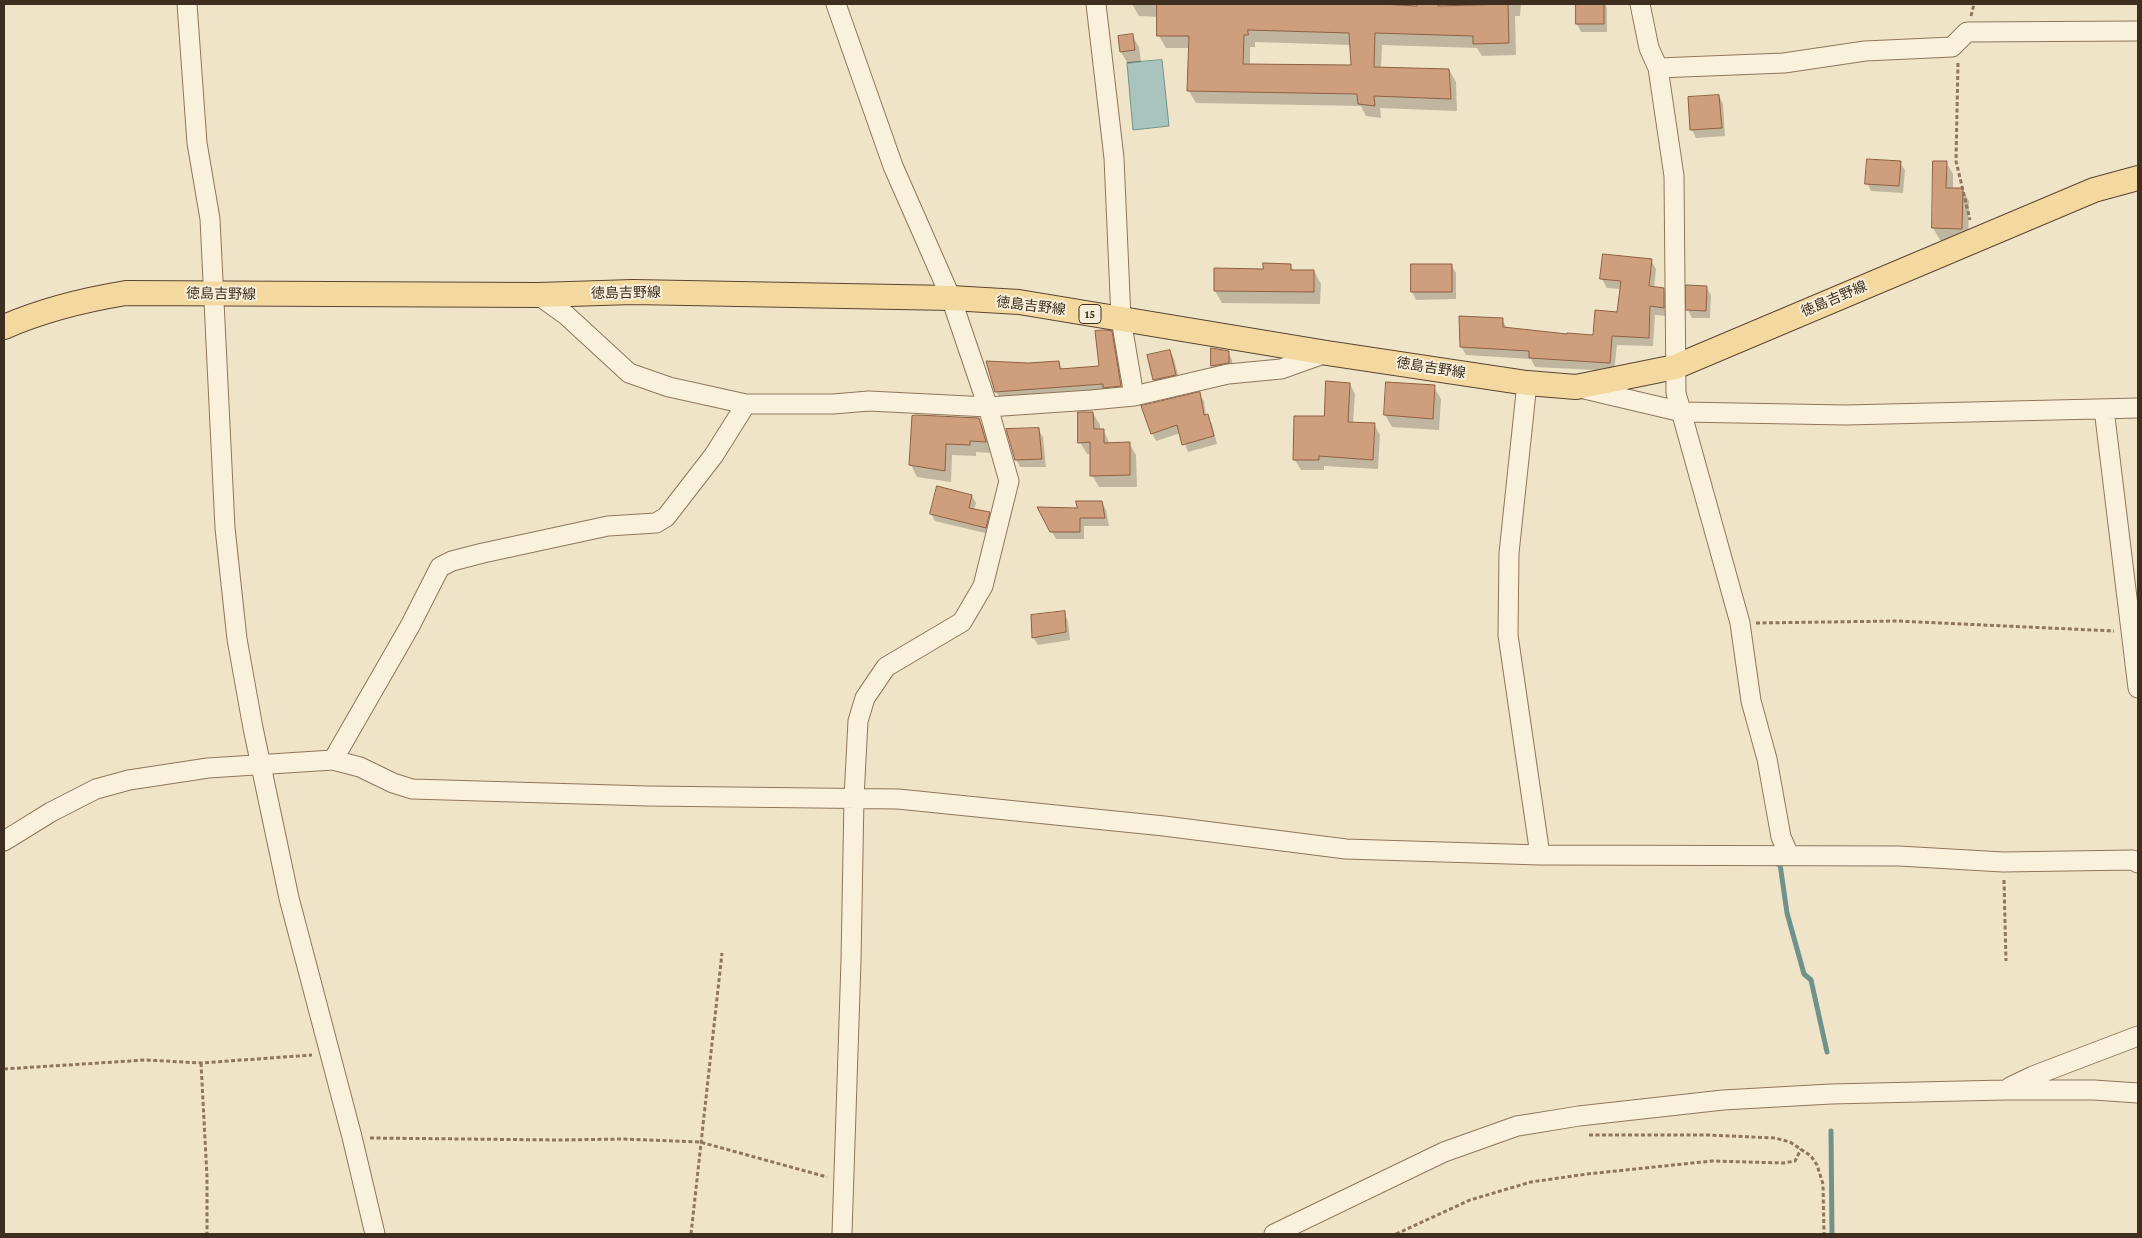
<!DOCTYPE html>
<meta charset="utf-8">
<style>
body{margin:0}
#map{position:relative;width:2142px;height:1238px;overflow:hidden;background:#f0e4c8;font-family:"Crimson Pro",serif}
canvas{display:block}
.frame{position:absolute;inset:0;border:5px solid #3d2e20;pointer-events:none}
</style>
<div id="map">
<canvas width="2142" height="1238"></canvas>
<div class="frame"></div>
</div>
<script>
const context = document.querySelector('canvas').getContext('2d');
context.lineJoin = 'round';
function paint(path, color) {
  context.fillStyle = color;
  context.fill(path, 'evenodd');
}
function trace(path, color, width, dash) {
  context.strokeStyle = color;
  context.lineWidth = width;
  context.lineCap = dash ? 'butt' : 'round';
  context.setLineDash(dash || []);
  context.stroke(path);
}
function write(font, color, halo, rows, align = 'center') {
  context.font = font + ' "Crimson Pro","Noto Sans JP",serif';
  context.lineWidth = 4;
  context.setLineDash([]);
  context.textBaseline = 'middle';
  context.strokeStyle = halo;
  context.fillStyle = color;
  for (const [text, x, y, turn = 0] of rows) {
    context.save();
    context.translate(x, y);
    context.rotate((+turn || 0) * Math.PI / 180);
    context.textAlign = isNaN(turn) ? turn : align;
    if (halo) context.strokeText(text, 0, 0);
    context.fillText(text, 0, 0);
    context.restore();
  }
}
const water = new Path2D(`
 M1162 60 1169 126 1133 130 1127 63Z`);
paint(water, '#a9c4bc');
trace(water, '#6f938a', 1);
paint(new Path2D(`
 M1132 4 1355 5V4H1388L1389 5 1418 7V4H1440L1442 7H1473V4H1521L1520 16H1515L1516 55 1482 56 1477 48 1382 45 1381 68 1449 70 1456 82 1457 111 1380 108 1381 118 1366 116 1361 106 1196 103 1189 91 1190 48H1166L1159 36 1158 17 1139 16ZM1255 42 1351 45 1352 67 1250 66V47H1255Z
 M1577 4H1605L1607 8V32H1581L1577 24Z
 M1132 35 1139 47 1141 62 1128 64 1121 52Z
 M1719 96 1723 104 1725 136 1696 138 1692 130Z
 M1946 162 1953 174V189H1962L1969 201 1968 241 1940 240 1933 228Z
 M1900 163 1905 170 1903 193 1871 191 1867 183Z
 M1651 260 1656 269 1654 288 1663 289 1668 298V316L1655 315 1653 346 1617 345 1614 371 1535 367 1531 359 1466 355 1461 346 1502 320 1508 329 1568 336H1594L1618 313 1621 289 1607 288 1602 279Z
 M1290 265 1294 271H1314L1321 284 1320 304 1222 303 1215 291 1264 270Z
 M1451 265 1456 273V299L1416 300 1412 292Z
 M1706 287 1711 295 1710 318H1692L1688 310Z
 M1111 333 1116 340 1124 394 1000 399 996 391 1058 362 1063 370 1101 367Z
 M1212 349 1228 352 1232 360 1233 370 1217 373 1212 366Z
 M1170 351 1174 359 1180 382 1159 387 1154 380Z
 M1350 384 1355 394 1353 423 1374 424 1380 435 1378 469 1324 466V470H1301L1295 460Z
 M1434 387 1441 399 1439 430 1392 427 1385 415Z
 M1199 394 1204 401 1206 416 1212 424 1217 444 1188 452 1181 433 1156 441 1152 433Z
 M1093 413 1100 425V430H1103L1110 444 1129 443 1136 455 1137 487H1099L1092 475 1091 454H1087L1080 442Z
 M979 419 985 431 992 453 976 452V456L952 455 951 482 917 477 911 465Z
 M1038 429 1043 437 1046 467H1020L1016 459Z
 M972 496 976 503 974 510 989 513 993 520 989 534 935 521 931 514Z
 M1102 502 1106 510 1109 526H1084V539H1056L1039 509H1078Z
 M1064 613 1068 621 1070 640 1038 645 1033 637Z`), '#0003');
trace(new Path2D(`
 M1777 864H1780L1787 913 1804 974 1811 980 1827 1052
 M1831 1131 1832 1234`), '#6f938a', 5);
const building = new Path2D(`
 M1157 4H1380L1417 6V4H1437L1438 6 1508 4 1509 43 1473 44V36L1375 33 1374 67 1449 69 1451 99 1374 96 1375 106 1358 104 1357 94 1187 91 1189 36H1157ZM1248 30 1349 33 1351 65 1243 64 1244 35H1248Z
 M1576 4H1604V24H1576Z
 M1133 34 1135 50 1120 52 1118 36Z
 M1719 95 1722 128 1690 130 1688 97Z
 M1867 159 1901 161 1899 186 1865 184Z
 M1933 161H1947L1946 188H1963L1962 229 1932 228Z
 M1603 254 1652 259 1649 286 1664 288V308L1650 306 1649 338 1612 336 1610 363 1529 358V351L1460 347 1459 316 1503 318V327L1567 334V333L1593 335 1595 310 1617 312 1621 281 1600 279Z
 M1263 263 1291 264V270H1314V292L1214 291V268L1263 269Z
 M1411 264H1452V292H1411Z
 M1686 285 1707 286 1706 311 1686 310Z
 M1106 330 1112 331 1121 386 1103 388V384L995 392 986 361 1028 363 1059 361 1060 369 1099 366 1095 331Z
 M1211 348 1229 351V363L1211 366Z
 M1170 350 1176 375 1153 380 1147 355Z
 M1326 381 1350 383 1348 422 1375 423 1373 460 1319 456V460H1293L1294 416H1324Z
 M1386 382 1435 385 1433 419 1384 415Z
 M1200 392 1204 415 1208 414 1214 436 1182 445 1177 425 1151 434 1141 406Z
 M1078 412H1093L1094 429H1104V443L1130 442V475L1090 476V442L1078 443Z
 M917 415 979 418 986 442 970 441V445L946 444 945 471 909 465 912 416Z
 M1039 428 1042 459 1015 460 1006 429Z
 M937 486 972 495 969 508 990 512 986 528 930 514Z
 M1076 501H1102L1105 518H1080V532H1050L1037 507 1077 508Z
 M1065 611 1066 632 1032 638 1031 615Z`);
paint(building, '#cf9f7d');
trace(building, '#8d5f41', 1);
const minor = new Path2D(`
 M187 4 197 143 210 219 225 528 237 639 253 728 289 898 352 1137 375 1234
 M836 4 893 166 951 298 988 407 1009 481 983 586 962 622 886 667 865 698 858 721 854 798 851 961 842 1234
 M1096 4 1114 158 1121 319 1134 396
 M1640 4 1649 48 1658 68 1674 176 1676 393 1740 623 1751 701 1767 759 1781 837 1789 855
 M1658 68 1784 63 1865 51 1952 47 1967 32 2138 31
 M538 295 566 315 629 373 669 387 746 404H833L869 401 988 407 1091 400 1134 396 1228 374 1281 369 1326 353
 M1527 383 1509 553 1508 635 1540 855
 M1580 388 1682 412 1846 415 2138 408
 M2104 409 2138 688
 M333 760 410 626 440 567 452 561 483 553 608 526 656 523 666 517 714 455 746 404
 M4 841 51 812 96 789 129 780 208 768 333 760 360 767 393 783 412 789 648 796 898 799 1164 826 1346 849 1540 855 1899 856 2003 862 2133 860 2138 863
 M2010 1087 2033 1076 2138 1036
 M1274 1234 1444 1152 1517 1126 1530 1124 1579 1116 1723 1100 1831 1094 2005 1090H2094L2138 1093`);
const major = new Path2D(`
 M4 327C43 310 83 300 126 293L538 295 633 292 951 298 1019 302 1327 353 1527 383 1576 387 1675 367 2094 190 2138 178`);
trace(minor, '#8d765c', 21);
trace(major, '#5b4430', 26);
trace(new Path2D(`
 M1971 16 1974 4
 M1958 63 1956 161 1970 220
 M1756 623 1897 621 2114 631
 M2004 880 2006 961
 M201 1063 207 1177V1234
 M4 1069 146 1060 201 1063 312 1055
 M1589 1135H1708L1775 1138 1790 1142 1811 1156 1817 1165 1823 1184 1824 1234
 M370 1138 558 1140 624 1139 700 1142 827 1177
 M691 1234 722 953
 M1396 1234 1470 1200 1531 1182 1587 1174 1712 1161 1784 1163 1795 1161 1801 1149`), '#8d765c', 3, [4, 2.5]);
trace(minor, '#faf1dc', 19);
trace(major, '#f3d9a0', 24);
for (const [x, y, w] of [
 [1090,314,22]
]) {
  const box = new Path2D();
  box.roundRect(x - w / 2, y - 9.5, w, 19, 4);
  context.fillStyle = '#f7eed8';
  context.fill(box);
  trace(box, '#3d2e20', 1);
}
write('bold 12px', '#3d2e20', null, [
 ["15",1090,314]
]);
write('14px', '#3d2e20', '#f7eed8', [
 ["徳島吉野線",626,293,-1],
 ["徳島吉野線",221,294,1],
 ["徳島吉野線",1834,299,-23],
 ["徳島吉野線",1031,306,7],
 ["徳島吉野線",1431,368,9]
]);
</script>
